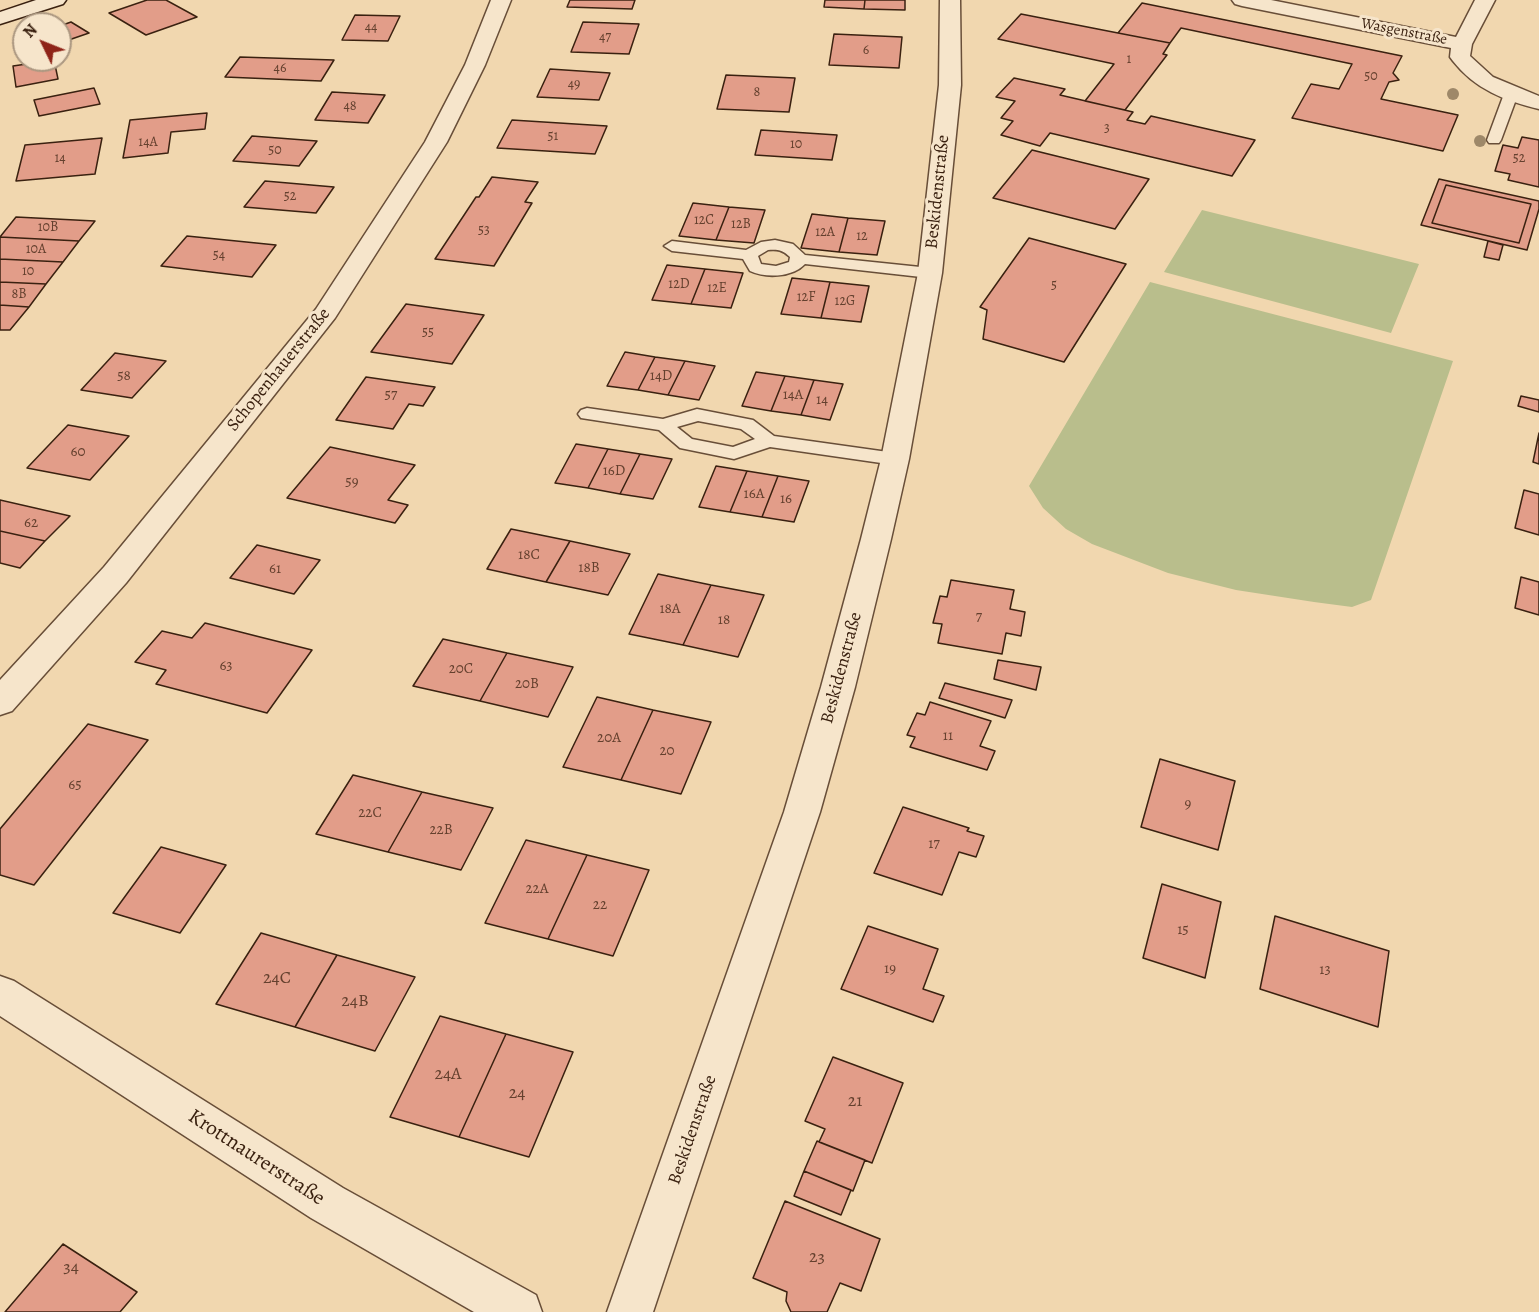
<!DOCTYPE html>
<meta charset="utf-8">
<style>
body{margin:0}
#map{position:relative;width:1539px;height:1312px;overflow:hidden;background:#f1d7af;font-family:Alegreya,serif}
canvas{display:block}
.north{position:absolute;left:12px;top:12px;width:60px;height:60px;box-sizing:border-box;background:#f6e5cb;border:2px solid #ab9780;border-radius:50%;rotate:313deg;font-size:16px;font-weight:700;line-height:24px;text-align:center;color:#3a2110}
.north::after{content:'';display:block;margin:auto;width:21px;height:27px;background:#8f2418;clip-path:polygon(50% 0,100% 100%,50% 72%,0 100%)}
</style>
<div id="map">
<canvas width="1539" height="1312"></canvas>
<div class="north">N</div>
</div>
<script>
const context = document.querySelector('canvas').getContext('2d');
context.lineJoin = 'round';
function paint(path, color) {
  context.fillStyle = color;
  context.fill(path, 'evenodd');
}
function trace(path, color, width, dash) {
  context.strokeStyle = color;
  context.lineWidth = width;
  context.lineCap = dash ? 'butt' : 'round';
  context.setLineDash(dash || []);
  context.stroke(path);
}
function write(font, color, halo, rows, align = 'center') {
  context.font = font + ' Alegreya,serif';
  context.lineWidth = 6;
  context.setLineDash([]);
  context.textBaseline = 'middle';
  context.strokeStyle = halo;
  context.fillStyle = color;
  for (const [text, x, y, turn = 0] of rows) {
    context.save();
    context.translate(x, y);
    context.rotate((+turn || 0) * Math.PI / 180);
    context.textAlign = isNaN(turn) ? turn : align;
    if (halo) context.strokeText(text, 0, 0);
    context.fillText(text, 0, 0);
    context.restore();
  }
}
paint(new Path2D(`
 M1202 210 1419 264 1391 333 1164 272Z
 M1150 282 1453 361 1371 600 1352 607 1314 602 1236 590 1168 573 1092 544 1066 529 1043 508 1029 486Z`), '#b9be8c');
const building = new Path2D(`
 M147 0H166L197 17 146 35 109 13Z
 M570 0H635L632 9 567 7Z
 M825 0H865L864 9 824 7Z
 M865 0H905V10L864 9Z
 M1142 3 1402 56 1393 73 1399 80 1389 82 1381 99 1458 115 1443 151 1292 118 1311 84 1339 89 1352 64 1181 28 1170 43 1118 33Z
 M1021 14 1118 33 1170 43 1163 54 1167 55 1125 110 1085 101 1114 64 998 39Z
 M355 15 400 16 388 41 342 40Z
 M71 22 89 33 60 43V26Z
 M583 22 639 24 629 54 571 52Z
 M834 34 902 37 899 68 829 65Z
 M240 57 334 60 321 81 225 77Z
 M54 60 58 79 16 87 13 66Z
 M550 69 610 73 599 100 537 97Z
 M726 75 795 78 789 112 717 109Z
 M1014 78 1065 89 1060 95 1133 112 1127 120 1145 124 1151 116 1255 140 1232 176 1050 133 1040 146 1001 135 1013 121 1001 118 1015 101 996 97Z
 M94 88 100 104 39 116 34 100Z
 M332 92 385 95 368 123 315 120Z
 M207 113 205 129 171 132 168 153 123 158 130 120Z
 M512 120 607 126 595 154 497 148Z
 M761 130 837 135 832 160 755 155Z
 M252 136 317 141 299 166 233 161Z
 M1522 137 1539 140V187L1508 180 1510 174 1495 171 1503 145 1518 148Z
 M102 138 95 174 16 181 25 145Z
 M1032 150 1149 179 1115 229 993 198Z
 M492 177 538 182 525 202 532 203 494 266 435 259 476 197H479Z
 M1439 179 1539 201V209L1527 250 1421 225ZM1446 185 1531 204 1519 243 1432 223Z
 M265 181 334 187 316 213 244 207Z
 M1446 185 1531 204 1519 243 1432 223Z
 M693 203 729 207 716 240 679 236Z
 M729 207 765 210 754 243 716 240Z
 M812 214 848 218 839 252 801 248Z
 M16 217 95 221 79 241 0 237Z
 M848 218 885 221 877 255 839 252Z
 M187 236 276 245 252 277 161 266Z
 M0 237 79 241 63 262 0 259Z
 M1029 238 1126 264 1064 362 983 339 987 310 980 307Z
 M1488 241 1503 245 1499 260 1484 257Z
 M0 259 63 262 46 284 0 282Z
 M667 265 705 269 691 304 652 300Z
 M705 269 743 273 731 308 691 304Z
 M792 278 830 282 821 318 781 314Z
 M0 282 46 284 29 307 0 305Z
 M830 282 869 286 861 322 821 318Z
 M406 304 484 315 452 364 371 352Z
 M0 305 29 307 10 330H0Z
 M625 352 655 357 638 390 607 386Z
 M115 353 166 361 132 398 81 390Z
 M655 357 685 361 668 395 638 390Z
 M685 361 715 366 699 400 668 395Z
 M756 372 785 376 771 411 742 406Z
 M785 376 814 380 801 415 771 411Z
 M366 377 435 387 423 406 409 404 393 429 336 420Z
 M814 380 843 384 830 420 801 415Z
 M1521 396 1539 400V412L1518 406Z
 M68 425 129 436 90 480 27 468Z
 M1539 433V464L1533 462Z
 M576 444 608 449 588 488 555 483Z
 M330 447 415 465 388 500 408 505 395 523 287 498Z
 M608 449 640 454 620 494 588 488Z
 M640 454 672 459 653 499 620 494Z
 M716 466 747 471 730 512 699 507Z
 M747 471 778 476 762 517 730 512Z
 M778 476 809 481 794 522 762 517Z
 M1524 490 1539 494V535L1515 528Z
 M0 500 70 516 45 541 0 531Z
 M511 529 570 541 546 582 487 569Z
 M0 531 45 541 20 568 0 563Z
 M570 541 630 554 608 595 546 582Z
 M257 545 320 560 294 594 230 578Z
 M658 574 711 585 683 645 629 634Z
 M1521 577 1539 582V615L1515 608Z
 M951 580 1014 590 1010 609 1025 612 1021 636 1006 633 1002 654 938 643 942 624 933 623 940 596 947 597Z
 M711 585 764 595 738 657 683 645Z
 M205 623 260 637 312 650 267 713 156 684 166 670 135 662 162 631 192 638Z
 M443 639 507 653 480 701 413 686Z
 M507 653 573 667 548 717 480 701Z
 M998 660 1041 667 1036 690 994 679Z
 M945 683 1012 700 1005 718 939 698Z
 M597 697 653 710 621 780 563 767Z
 M930 702 991 721 980 746 995 751 987 770 910 747 915 737 907 735 917 713 925 715Z
 M653 710 711 722 681 794 621 780Z
 M88 724 148 740 34 885 0 875V829Z
 M1160 759 1235 781 1218 850 1141 827Z
 M353 775 422 792 388 852 316 834Z
 M422 792 493 808 461 870 388 852Z
 M903 807 969 828 967 831 984 836 976 857 959 852 942 895 874 873Z
 M526 840 587 855 548 939 485 923Z
 M161 847 226 865 180 933 113 913Z
 M587 855 649 870 613 956 548 939Z
 M1162 884 1221 902 1205 978 1143 958Z
 M1275 916 1389 951 1378 1027 1260 989Z
 M868 926 938 949 923 989 944 996 933 1022 841 989Z
 M261 933 337 955 295 1027 216 1004Z
 M337 955 415 977 375 1051 295 1027Z
 M440 1016 506 1034 459 1137 390 1117Z
 M506 1034 573 1052 529 1157 459 1137Z
 M833 1057 903 1083 872 1163 819 1142 825 1129 805 1121Z
 M817 1141 865 1160 853 1191 804 1171Z
 M804 1171 851 1190 841 1215 794 1196Z
 M785 1201 880 1239 861 1291 840 1283 827 1312H791L786 1301 787 1292 753 1278Z
 M63 1244 137 1292 120 1312H5Z`);
paint(building, '#e29d89');
trace(building, '#3a2110', 1.5);
const lane = new Path2D(`
 M1511 90 1518 94 1501 140 1499 143H1489L1487 140 1504 94Z
 M775 240 793 244 805 255 930 268 938 273 930 278 805 264C792 278 765 278 750 271L743 259 672 251 664 246 672 241 746 250 761 242ZM768 250C777 249 783 250 790 257L789 262 776 266 761 264 758 256Z
 M587 408 663 419 697 409 753 420 774 436 895 453 901 455 904 459 901 463 895 465 770 447 734 459 680 448 659 430 581 418 578 414 581 410ZM698 421 741 429 755 439 733 447 692 439 677 427Z`);
const street = new Path2D(`
 M491 0H511L485 65 447 142 335 318 126 583 12 711 0 715V680L104 567 316 309 425 142 465 65Z
 M940 0H960L961 85 942 273 909 459 891 539 855 687 820 812 653 1312H607L784 812 821 687 861 539 881 459 918 273 939 85Z
 M1232 0H1271L1456 37 1475 0H1495L1472 44 1470 56 1493 77 1539 96V109C1505 101 1475 89 1453 61L1450 57 1451 48 1242 6 1235 4Z
 M0 976 14 981 343 1188 536 1295 542 1312H474L311 1218 0 1016Z`);
const secondary = new Path2D(`
 M36 0H66L63 4 0 24V12Z`);
trace(lane, '#684e38', 3);
trace(street, '#684e38', 3);
trace(secondary, '#3a2110', 3);
paint(lane, '#f6e5cb');
paint(street, '#f6e5cb');
paint(secondary, '#f6e5cb');
context.fillStyle = '#9e8869';
for (const [x, y] of [
 [1453,94],
 [1480,141]
]) {
  context.beginPath();
  context.arc(x, y, 6, 0, 2 * Math.PI);
  context.fill();
}
write('14px', '#64402e', null, [
 ["44",371,28],
 ["47",605,38],
 ["6",866,51],
 ["1",1129,60],
 ["46",280,69],
 ["50",1371,77],
 ["49",574,85],
 ["8",757,93],
 ["48",350,107],
 ["3",1107,129],
 ["51",553,137],
 ["14A",148,143],
 ["10",796,145],
 ["50",275,151],
 ["14",60,159],
 ["52",1519,159],
 ["52",290,197],
 ["12C",704,221],
 ["12B",741,225],
 ["10B",48,228],
 ["53",484,231],
 ["12A",825,233],
 ["12",862,237],
 ["10A",36,250],
 ["54",219,256],
 ["10",28,272],
 ["12D",679,285],
 ["5",1054,286],
 ["12E",717,289],
 ["8B",19,295],
 ["12F",806,298],
 ["12G",845,302],
 ["55",428,333]
]);
write('15px', '#3a2110', '#f6e5cb', [
 ["Wasgenstraße",1404,32,11]
]);
write('15px', '#64402e', null, [
 ["58",124,376],
 ["14D",661,376],
 ["57",391,395],
 ["14A",793,395],
 ["14",822,400],
 ["60",78,452],
 ["16D",614,471],
 ["59",352,482],
 ["16A",754,494],
 ["16",786,499],
 ["62",31,523],
 ["18C",529,555],
 ["18B",589,568],
 ["61",275,569],
 ["18A",670,609],
 ["7",979,617],
 ["18",724,620],
 ["63",226,666],
 ["20C",461,669],
 ["20B",527,684],
 ["11",948,736],
 ["20A",609,738],
 ["20",667,751],
 ["65",75,785],
 ["9",1188,804],
 ["22C",370,813],
 ["22B",441,830],
 ["17",934,844],
 ["22A",537,889],
 ["22",600,905],
 ["15",1183,930],
 ["19",890,969],
 ["13",1325,970]
]);
write('18px', '#3a2110', '#f6e5cb', [
 ["Beskidenstraße",938,192,-84],
 ["Schopenhauerstraße",279,370,-51],
 ["Beskidenstraße",842,668,-75],
 ["Beskidenstraße",693,1130,-71]
]);
write('18px', '#64402e', null, [
 ["24C",277,979],
 ["24B",355,1002],
 ["24A",448,1075],
 ["24",517,1094],
 ["21",855,1102],
 ["23",817,1258],
 ["34",71,1268]
]);
write('21px', '#3a2110', '#f6e5cb', [
 ["Krottnaurerstraße",256,1158,33]
]);
</script>
